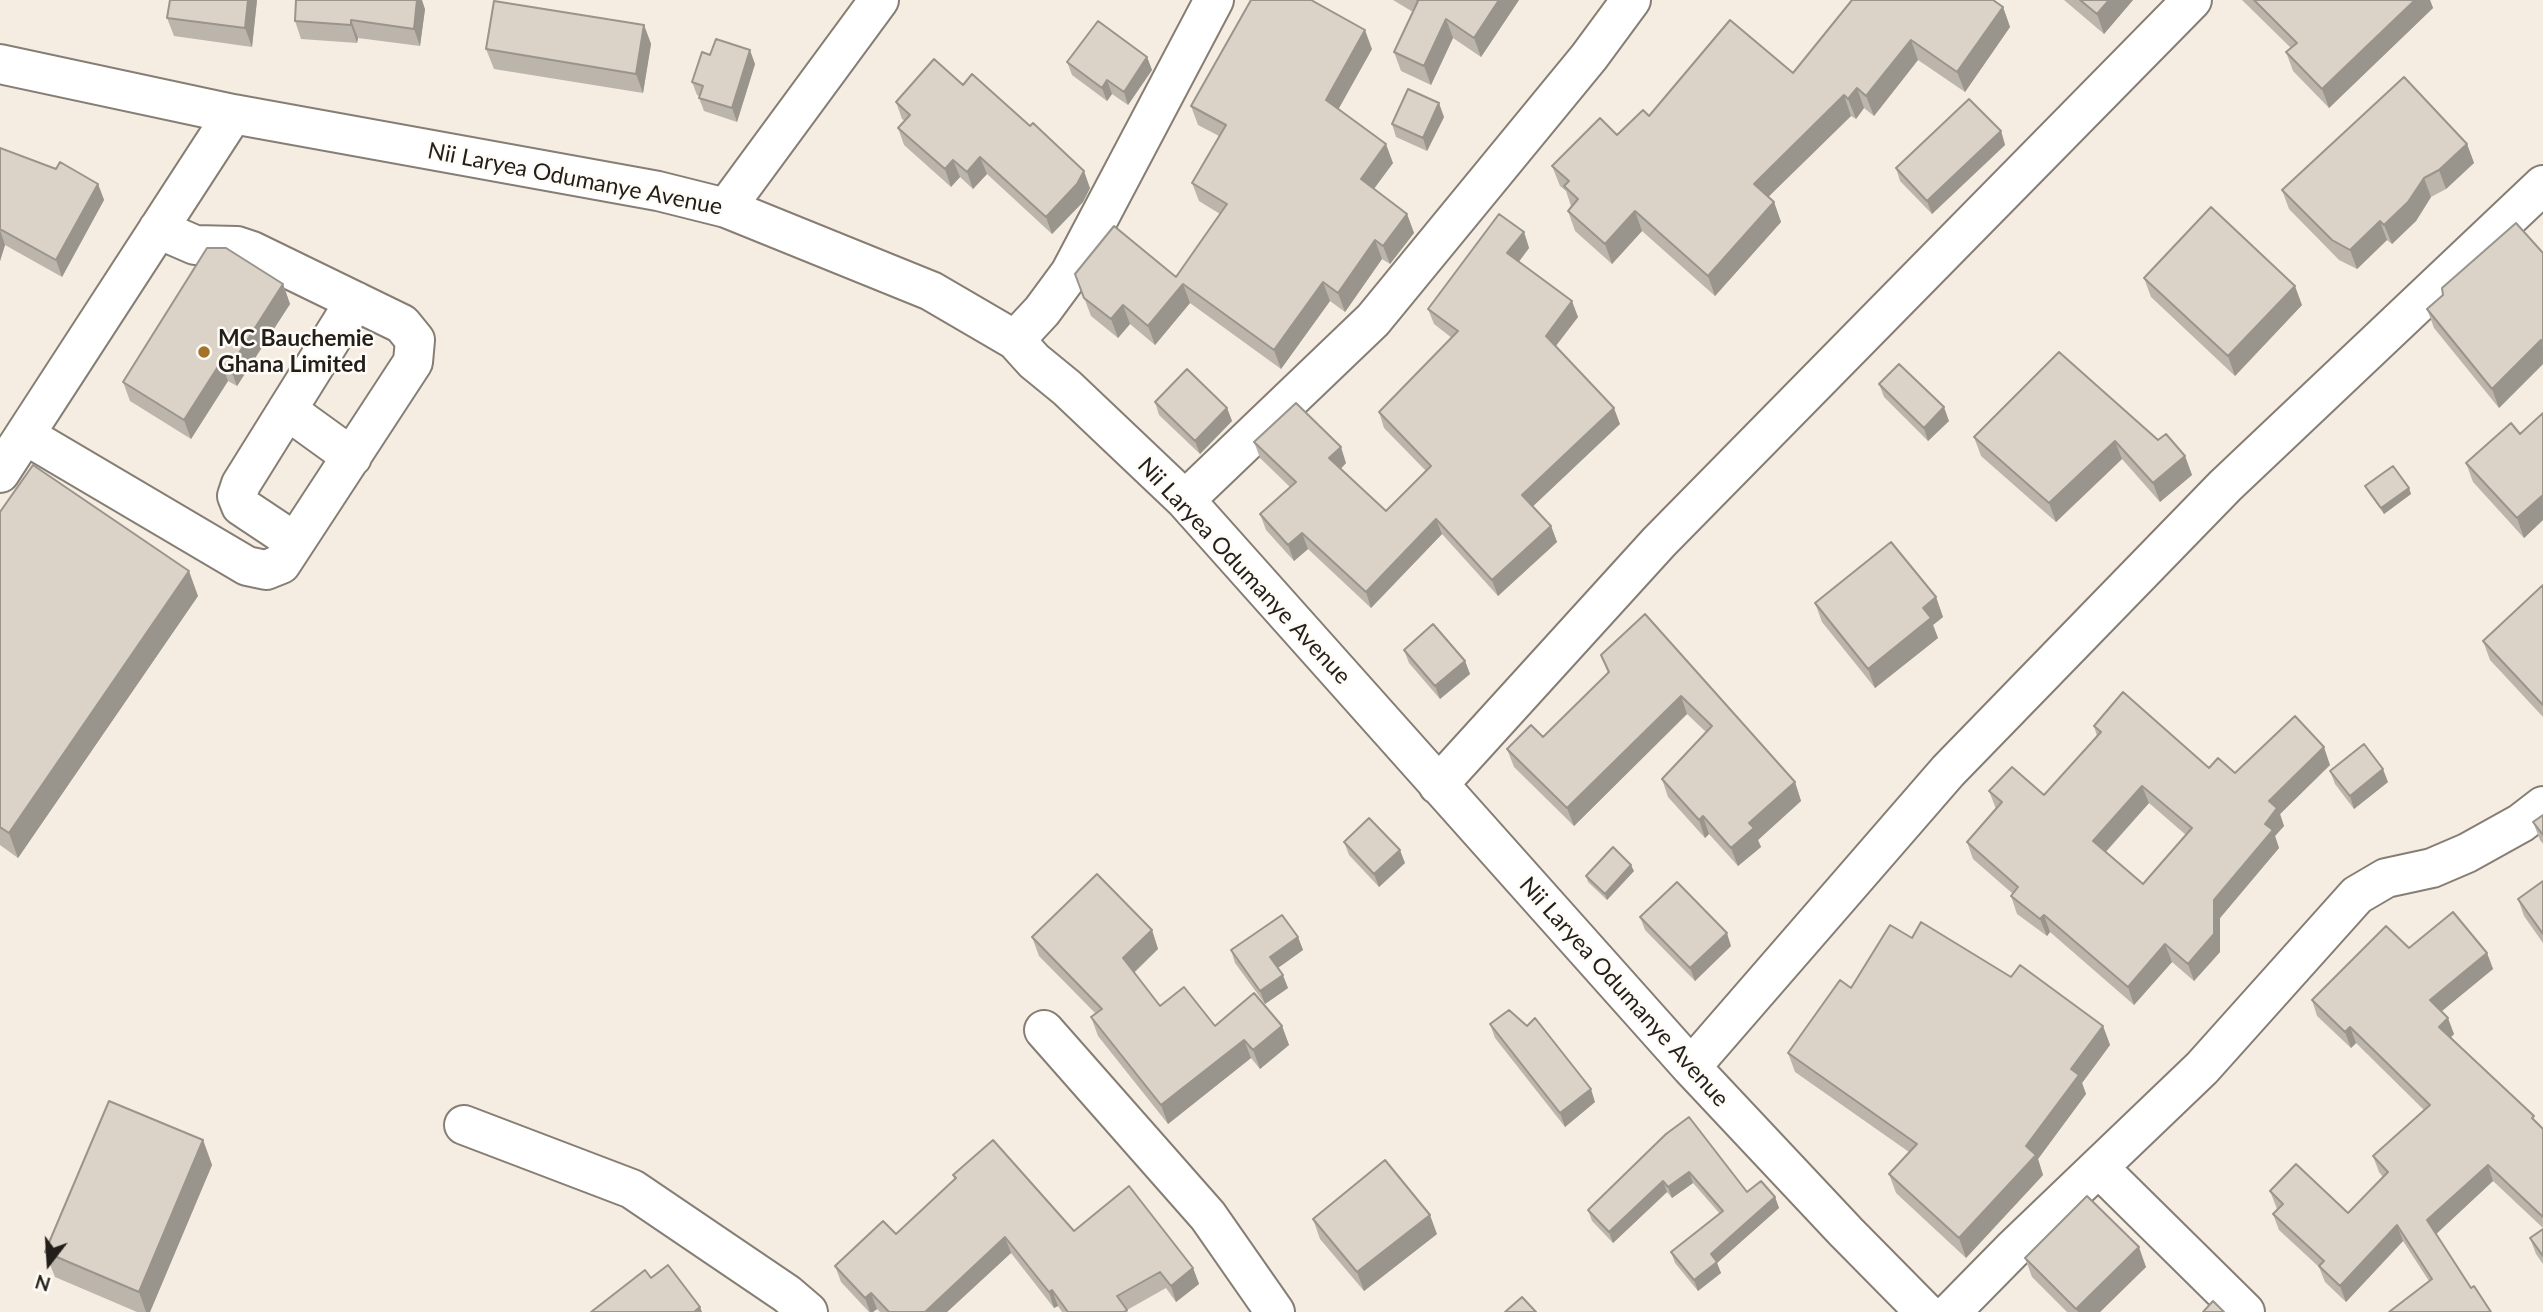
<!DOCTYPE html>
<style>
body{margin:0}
#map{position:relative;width:2543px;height:1312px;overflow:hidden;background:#f6ede2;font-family:Lato,sans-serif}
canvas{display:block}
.north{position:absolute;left:14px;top:1228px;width:70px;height:70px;-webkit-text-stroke:5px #fffbf6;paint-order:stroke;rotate:197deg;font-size:19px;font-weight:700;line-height:28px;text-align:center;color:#221f1b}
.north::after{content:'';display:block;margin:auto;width:24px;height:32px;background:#221f1b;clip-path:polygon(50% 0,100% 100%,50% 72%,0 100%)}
</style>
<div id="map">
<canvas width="2543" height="1312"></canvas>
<div class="north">N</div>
</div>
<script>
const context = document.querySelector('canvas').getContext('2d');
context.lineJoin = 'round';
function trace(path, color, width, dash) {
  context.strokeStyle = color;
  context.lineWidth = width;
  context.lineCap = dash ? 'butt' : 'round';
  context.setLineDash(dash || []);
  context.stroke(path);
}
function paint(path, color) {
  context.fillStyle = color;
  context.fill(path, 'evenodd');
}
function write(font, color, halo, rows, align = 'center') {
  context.font = font + ' Lato,sans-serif';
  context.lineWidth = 5;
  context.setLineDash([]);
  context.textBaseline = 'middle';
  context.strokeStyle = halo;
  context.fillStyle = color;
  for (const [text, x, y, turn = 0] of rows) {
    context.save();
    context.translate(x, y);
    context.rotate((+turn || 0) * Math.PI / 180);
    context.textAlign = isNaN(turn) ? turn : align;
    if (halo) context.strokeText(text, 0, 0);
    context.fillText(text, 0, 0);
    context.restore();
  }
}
const minor = new Path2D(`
 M0 64 233 114 658 191 726 208 931 291 1015 340 1034 361 1067 388 1185 500 1691 1067 1846 1232 1925 1312
 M726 208 879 0
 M1015 340 1042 311 1070 273 1214 0
 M287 410 352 457
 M25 435 247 566 266 570 281 564 413 362 415 340 402 324 252 251 237 246 195 245 158 229
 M0 473 233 114
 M1185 500 1373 320 1589 57 1631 0
 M295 542 241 506 237 496 241 484 355 301
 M1438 785 1659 542 2192 0
 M1044 1030 1208 1216 1275 1312
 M1691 1067 1948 771 2225 486 2543 185
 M464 1125 632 1189 787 1294 808 1312
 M2099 1168 2245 1312
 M1951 1312 2012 1250 2202 1068 2357 895 2386 878 2432 868 2467 853 2521 823 2543 806`);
trace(minor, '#867e74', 42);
trace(minor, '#fff', 38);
paint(new Path2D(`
 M257 0 252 47 174 36 167 18Z
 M1393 0H1519L1481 57 1453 38 1431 85 1401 71 1394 52 1413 12Z
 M2064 0H2133L2104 34Z
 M2242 0H2430L2433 8 2329 108 2293 71 2286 52 2291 48Z
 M2003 7 2010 27 1965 92 1918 60 1874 116 1864 108 1856 119 1851 116 1768 197 1774 202 1781 222 1715 296 1642 231 1612 264 1575 231 1568 211 1571 206 1566 191 1560 186 1552 166 1617 135 1649 116 1793 73Z
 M425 9 420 46 358 38 357 43 301 39 295 21Z
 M644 25 651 44 643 93 494 69 486 49Z
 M1372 49 1338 109 1393 163 1374 189 1407 214 1414 233 1390 264 1382 259 1345 312 1330 301 1281 369 1190 303 1155 345 1130 324 1118 338 1091 316 1075 274 1176 277 1220 214 1199 201 1192 183 1219 136 1198 125 1191 106Z
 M710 55 755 64 737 122 704 111 699 98V96L697 95 692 82Z
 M1147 57 1152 70 1128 105 1112 94 1107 101 1072 75 1067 62Z
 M963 85 1090 188 1083 202 1052 234 987 174 973 189 960 177 951 187 904 145 898 128 905 121 902 119 896 102Z
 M1444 117 1427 151 1396 137 1392 124Z
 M2001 131 2005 145 1932 214 1900 181 1896 168Z
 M2467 144 2474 163 2446 189 2431 197 2416 221 2392 244 2387 240 2357 269 2339 260 2289 209 2282 190Z
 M0 148 98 184 104 200 62 277 5 245 0 261Z
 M1524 232 1529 248 1519 262 1578 317 1556 346 1620 424 1533 506 1551 526 1557 542 1498 596 1442 534 1371 608 1308 549 1294 561 1266 530 1260 514 1290 487 1260 458 1254 442 1346 463 1341 469 1386 511 1426 471 1384 428 1379 412 1452 338 1434 324 1428 309Z
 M2543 253V364L2499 408 2434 328 2427 309 2443 295Z
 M2144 278 2302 305 2235 376 2151 297Z
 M283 284 290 304 237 386 228 381 191 439 130 401 123 382Z
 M1879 384 1949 421 1928 441 1884 397Z
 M1155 402 1227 408 1232 421 1200 454 1159 415Z
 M2543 413V520L2524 538 2473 482 2466 463 2520 434Z
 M1974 437 2158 440 2185 456 2192 475 2160 502 2122 459 2056 522 1981 456Z
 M2365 486 2409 488 2411 494 2384 514 2368 492Z
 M0 512 198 596 18 858 0 845Z
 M2543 585V717L2490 660 2483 641Z
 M1936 597 1943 617 1933 625 1938 638 1875 688 1822 622 1815 603Z
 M1645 614 1795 782 1801 801 1758 840 1761 847 1738 866 1709 834 1705 838 1668 797 1662 779 1706 732 1687 714 1574 826 1514 767 1507 749 1543 737 1608 673 1601 655Z
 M1404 650 1465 661 1470 674 1440 699 1409 663Z
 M2094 726 2209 768 2235 773 2330 765 2280 814 2284 826 2275 836 2279 848 2220 918V952L2194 981 2172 962 2134 1005 2050 932 2047 936 2017 914 2011 896 2013 894 1973 859 1967 842 1996 809 1989 791 2044 795 2097 736ZM2149 803 2186 835 2143 884 2106 852Z
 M2330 771 2388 782 2354 809 2335 784Z
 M2543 815V844L2540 840 2533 822Z
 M1344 842 1405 863 1379 887 1349 855Z
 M1634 871 1607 900 1588 882 1586 876Z
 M2543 881V943L2524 916 2518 899Z
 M1640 917 1731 946 1695 981 1645 930Z
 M1152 930 1158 949 1134 973 1160 1006 1215 1026H1282L1289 1045 1260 1069 1251 1058 1168 1124 1098 1036 1091 1017 1096 1014 1039 956 1032 937Z
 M1298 937 1303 950 1278 968 1288 988 1265 1004 1235 963 1231 950Z
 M1912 938 2011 977 2103 1026 2110 1045 2082 1083 2086 1094 2038 1159 2043 1175 1966 1258 1896 1193 1889 1174 1909 1152 1795 1072 1788 1053 1851 988Z
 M2409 948 2487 953 2493 969 2441 1011 2454 1034 2451 1037 2543 1129V1228L2493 1181 2436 1234 2471 1288 2491 1312 2429 1281 2403 1241 2346 1302 2325 1282 2319 1267 2279 1230 2273 1214 2277 1209 2270 1191 2348 1213 2383 1177 2379 1172 2373 1156 2424 1110 2356 1043 2351 1048 2317 1016 2312 1000Z
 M1490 1024 1595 1102 1565 1127 1495 1038Z
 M1689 1117 1747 1192 1775 1197 1779 1208 1717 1263 1721 1273 1698 1291 1675 1263 1671 1252 1720 1214 1693 1183 1672 1198 1667 1192 1613 1243 1592 1221 1588 1210Z
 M203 1140 212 1165 150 1312H137L55 1277 45 1252Z
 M953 1175 1074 1231 1193 1268 1199 1284 1176 1302 1166 1288 1127 1310 1128 1312H1062L1058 1306 1054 1308 1011 1253 947 1312H880L877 1309 873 1312H869L841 1282 835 1266 896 1234 955 1180Z
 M1313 1219 1437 1234 1364 1291 1320 1239Z
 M2543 1229V1264L2536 1254 2530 1238Z
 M2025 1258 2146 1267 2100 1312H2067L2032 1277Z`), '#bcb5ac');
paint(new Path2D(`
 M248 0H257L252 47 245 28Z
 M417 0H422L425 9 420 46 414 29Z
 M1499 0H1519L1481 57 1474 38Z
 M2109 0H2133L2104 34 2097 14Z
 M2415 0H2430L2433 8 2329 108 2322 89Z
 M2003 7 2010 27 1965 92 1957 72Z
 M1446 19 1453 38 1431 85 1424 66Z
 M351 20 358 38 357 43 351 25Z
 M644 25 651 44 643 93 636 74Z
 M1365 30 1372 49 1333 119 1326 100Z
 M1911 40 1918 60 1874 116 1866 96Z
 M750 50 755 64 737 122 732 108Z
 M1147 57 1152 70 1128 105 1124 92Z
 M1107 80 1112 94 1107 101 1102 88Z
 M1857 88 1864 108 1856 119 1848 99Z
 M1844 95 1851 116 1761 204 1754 184Z
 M1439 103 1444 117 1427 151 1423 138Z
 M2001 131 2005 145 1932 214 1927 201Z
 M1386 144 1393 163 1367 198 1361 179Z
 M2467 144 2474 163 2446 189 2439 170Z
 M980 157 987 174 973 189 967 172Z
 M953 160 960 177 951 187 945 169Z
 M1084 171 1090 188 1083 202 1052 234 1046 217Z
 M2424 178 2431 197 2416 221 2392 244 2384 225Z
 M98 184 104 200 62 277 56 260Z
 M1774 202 1781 222 1715 296 1708 276Z
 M1635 211 1642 231 1612 264 1605 244Z
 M1407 214 1414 233 1390 264 1383 246Z
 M2380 221 2387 240 2357 269 2350 250Z
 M0 230 5 245 0 261Z
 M1524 232 1529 248 1513 269 1507 253Z
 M1375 240 1382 259 1345 312 1338 293Z
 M1323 282 1330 301 1281 369 1274 350Z
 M283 284 290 304 237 386 230 367Z
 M1183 284 1190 303 1155 345 1148 326Z
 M2295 286 2302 305 2235 376 2228 356Z
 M1572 301 1578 317 1551 352 1546 336Z
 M1123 305 1130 324 1118 338 1111 319Z
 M2541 340 2543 346V364L2499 408 2492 389Z
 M221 362 228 381 191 439 184 420Z
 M1944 407 1949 421 1928 441 1924 428Z
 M1227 408 1232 421 1200 454 1195 441Z
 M1614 408 1620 424 1528 511 1522 495Z
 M2115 441 2122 459 2056 522 2049 503Z
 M1341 447 1346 463 1335 474 1329 458Z
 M2185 456 2192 475 2160 502 2153 483Z
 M2409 488 2411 494 2384 514 2381 508Z
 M2543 495V520L2524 538 2517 518Z
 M1436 519 1442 534 1371 608 1366 592Z
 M1551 526 1557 542 1498 596 1492 580Z
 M1302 533 1308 549 1294 561 1288 545Z
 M189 571 198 596 18 858 9 833Z
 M1936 597 1943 617 1933 625 1938 638 1875 688 1868 669 1923 608Z
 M1465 661 1470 674 1440 699 1435 686Z
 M1681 696 1687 714 1574 826 1567 808Z
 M2324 747 2330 765 2280 814 2284 826 2275 836 2279 848 2220 918V952L2194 981 2188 964 2214 900 2265 824 2269 801Z
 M2383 769 2388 782 2354 809 2350 796Z
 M1795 782 1801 801 1758 840 1761 847 1738 866 1731 848 1749 823Z
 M2142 786 2149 803 2099 859 2093 841Z
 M1703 816 1709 834 1705 838 1699 820Z
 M1400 850 1405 863 1379 887 1374 874Z
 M1631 865 1634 871 1607 900 1605 894Z
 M2044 915 2050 932 2047 936 2040 919Z
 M1152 930 1158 949 1129 977 1123 958Z
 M1727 933 1731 946 1695 981 1690 968Z
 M1298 937 1303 950 1275 970 1270 957Z
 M2165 944 2172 962 2134 1005 2128 987Z
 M2487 953 2493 969 2436 1016 2430 1000Z
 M1283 975 1288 988 1265 1004 1260 991Z
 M2448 1018 2454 1034 2445 1043 2439 1027Z
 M1282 1026 1289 1045 1260 1069 1253 1050Z
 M2103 1026 2110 1045 2082 1083 2086 1094 2038 1159 2043 1175 1966 1258 1959 1238 2026 1146 2071 1069Z
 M2350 1027 2356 1043 2351 1048 2345 1032Z
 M1244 1040 1251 1058 1168 1124 1161 1105Z
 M1591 1089 1595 1102 1565 1127 1560 1113Z
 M203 1140 212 1165 150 1312H146L139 1292Z
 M2488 1165 2493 1181 2433 1237 2427 1220Z
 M1689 1172 1693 1183 1672 1198 1668 1187Z
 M1663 1181 1667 1192 1613 1243 1609 1232Z
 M1775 1197 1779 1208 1717 1263 1721 1273 1698 1291 1694 1280 1711 1254Z
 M1430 1215 1437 1234 1364 1291 1357 1272Z
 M2397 1225 2403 1241 2346 1302 2340 1286Z
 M1005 1237 1011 1253 947 1312H925Z
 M2139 1247 2146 1267 2100 1312H2078L2076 1309Z
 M1193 1268 1199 1284 1176 1302 1171 1286Z
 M1052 1290 1058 1306 1054 1308 1049 1292Z
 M871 1293 877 1309 873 1312H870L865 1298Z
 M700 1307 702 1312H694Z`), '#99948c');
const building = new Path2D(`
 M170 0H248L245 28 167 18Z
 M296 0H417L414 29 351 20V25L295 21Z
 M1251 0H1311L1365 30 1326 100 1386 144 1361 179 1407 214 1383 246 1375 240 1338 293 1323 282 1274 350 1183 284 1148 326 1123 305 1111 319 1084 298 1075 274 1114 226 1176 277 1227 204 1192 183 1226 125 1191 106Z
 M1417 0H1499L1474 38 1446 19 1424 66 1394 52 1418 1Z
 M1852 0H1993L2003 7 1957 72 1911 40 1866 96 1857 88 1848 99 1844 95 1754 184 1774 202 1708 276 1635 211 1605 244 1568 211 1578 199 1564 186 1569 181 1552 166 1600 118 1617 135 1643 110 1649 116 1730 20 1793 73Z
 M2080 0H2109L2097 14Z
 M2254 0H2415L2322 89 2286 52 2297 43Z
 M494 1 644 25 636 74 486 49Z
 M1098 21 1147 57 1124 92 1107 80 1102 88 1067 62Z
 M716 39 750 50 732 108 699 98 703 86 692 82 702 52 710 55Z
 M934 59 963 85 972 74 1030 126 1033 123 1084 171 1077 184 1046 217 980 157 967 172 953 160 945 169 898 128 910 115 896 102Z
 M2404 77 2467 144 2439 170 2424 178 2408 202 2384 225 2380 221 2350 250 2332 240 2282 190Z
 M1408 89 1439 103 1423 138 1392 124Z
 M1969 99 2001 131 1927 201 1896 168Z
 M0 148 56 169 60 162 98 184 56 260 0 229Z
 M2211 207 2295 286 2228 356 2144 278Z
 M1499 214 1524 232 1507 253 1572 301 1546 336 1614 408 1522 495 1551 526 1492 580 1436 519 1366 592 1302 533 1288 545 1260 514 1296 482 1254 442 1296 403 1341 447 1329 458 1386 511 1431 466 1379 412 1458 331 1428 309Z
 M2516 223 2543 253V343L2541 340 2492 389 2427 309 2443 295 2442 288Z
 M207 248H226L283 284 230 367 221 362 184 420 123 382Z
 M2059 352 2158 440 2166 434 2185 456 2153 483 2115 441 2049 503 1974 437Z
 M1899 364 1944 407 1924 428 1879 384Z
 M1187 369 1227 408 1195 441 1155 402Z
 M2543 413V495L2517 518 2466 463 2511 423 2520 434Z
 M33 465 189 571 9 833 0 827V512Z
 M2393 466 2409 488 2381 508 2365 486Z
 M1891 542 1936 597 1923 608 1931 618 1868 669 1815 603Z
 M2543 585V705L2483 641Z
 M1645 614 1795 782 1749 823 1754 828 1731 848 1703 816 1699 820 1662 779 1712 726 1681 696 1567 808 1507 749 1531 725 1543 737 1609 672 1601 655Z
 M1433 624 1465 661 1435 686 1404 650Z
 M2123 692 2209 768 2218 758 2235 773 2295 716 2324 747 2269 801 2277 808 2265 824 2273 830 2214 900V934L2188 964 2165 944 2128 987 2044 915 2040 919 2011 896 2018 887 1967 842 2002 802 1989 791 2012 767 2044 795 2101 732 2094 726ZM2142 786 2192 828 2143 884 2093 841Z
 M2364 744 2383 769 2350 796 2330 771Z
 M2543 815V835L2533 822Z
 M1369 818 1400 850 1374 874 1344 842Z
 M1613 847 1631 865 1605 894 1586 876Z
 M1097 874 1152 930 1123 958 1160 1006 1184 987 1215 1026 1254 993 1282 1026 1253 1050 1244 1040 1161 1105 1091 1017 1102 1009 1032 937Z
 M2543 881V934L2518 899Z
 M1677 882 1727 933 1690 968 1640 917Z
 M2453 912 2487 953 2430 1000 2448 1018 2439 1027 2534 1116 2532 1118 2543 1129V1217L2488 1165 2427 1220 2471 1288 2474 1286 2491 1312H2389L2432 1279 2397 1225 2340 1286 2319 1266 2324 1261 2273 1214 2283 1204 2270 1191 2296 1164 2348 1213 2388 1172 2373 1156 2430 1105 2350 1027 2345 1032 2312 1000 2386 926 2409 948Z
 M1282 915 1298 937 1270 957 1283 975 1260 991 1231 950Z
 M1921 922 2011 977 2020 965 2103 1026 2071 1069 2079 1075 2026 1146 2036 1155 1959 1238 1889 1174 1917 1144 1788 1053 1840 980 1851 988 1890 925 1912 938Z
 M1509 1010 1527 1026 1535 1018 1591 1089 1560 1113 1490 1024Z
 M109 1101 203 1140 139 1292 45 1252Z
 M1689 1117 1747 1192 1761 1181 1775 1197 1711 1254 1717 1262 1694 1280 1671 1252 1723 1211 1689 1172 1668 1187 1663 1181 1609 1232 1588 1210 1666 1134Z
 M993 1140 1074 1231 1129 1186 1193 1268 1171 1286 1160 1272 1117 1296 1127 1310 1124 1312H1068L1052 1290 1049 1292 1005 1237 925 1312H889L871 1293 865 1298 835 1266 883 1221 896 1234 956 1178 953 1175Z
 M1385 1160 1430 1215 1357 1272 1313 1219Z
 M2087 1196 2139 1247 2076 1309 2025 1258Z
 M2543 1229V1256L2530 1238Z
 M668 1265 700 1307 694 1312H591L645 1270 651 1278Z
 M1522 1297 1536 1312H1505Z
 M2213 1301 2224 1312H2203Z`);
paint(building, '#dbd3c8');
trace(building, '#99948c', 2);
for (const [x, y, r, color] of [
 [204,352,7,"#a37227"]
]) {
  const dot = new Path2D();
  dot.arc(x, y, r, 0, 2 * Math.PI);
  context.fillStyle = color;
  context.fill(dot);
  trace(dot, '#fffbf6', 2.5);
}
write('23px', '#221f1b', '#fffbf6', [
 ["Nii Laryea Odumanye Avenue",575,179,11],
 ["Nii Laryea Odumanye Avenue",1244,571,47],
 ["Nii Laryea Odumanye Avenue",1624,992,48]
]);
write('bold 23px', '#221f1b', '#fffbf6', [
 ["MC Bauchemie",218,339],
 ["Ghana Limited",218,365]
], 'left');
</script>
